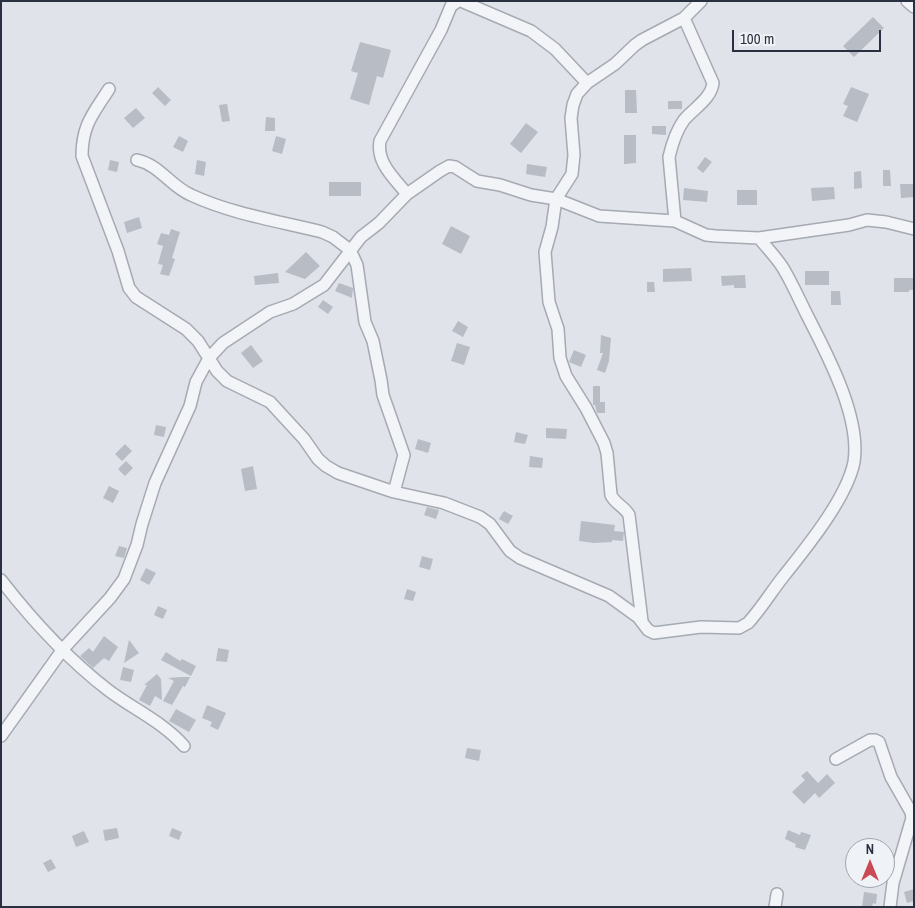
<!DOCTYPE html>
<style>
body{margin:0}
#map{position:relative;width:915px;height:908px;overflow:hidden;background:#e0e3e9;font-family:"Archivo Narrow",sans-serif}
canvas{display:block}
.frame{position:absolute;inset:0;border:2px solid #29303f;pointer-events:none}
.north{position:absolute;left:845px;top:838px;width:50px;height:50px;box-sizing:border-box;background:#eff2f6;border:1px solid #a0a4ad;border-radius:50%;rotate:0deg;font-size:14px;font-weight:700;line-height:20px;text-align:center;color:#29303f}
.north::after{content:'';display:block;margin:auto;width:18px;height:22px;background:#cb4855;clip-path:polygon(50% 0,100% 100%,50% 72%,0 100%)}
.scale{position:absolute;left:732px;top:30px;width:149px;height:22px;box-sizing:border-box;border:2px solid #29303f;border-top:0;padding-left:6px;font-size:15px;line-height:18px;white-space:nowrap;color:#29303f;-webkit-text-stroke:4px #eff2f6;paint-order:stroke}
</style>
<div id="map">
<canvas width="915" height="908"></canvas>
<div class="frame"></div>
<div class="north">N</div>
<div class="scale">100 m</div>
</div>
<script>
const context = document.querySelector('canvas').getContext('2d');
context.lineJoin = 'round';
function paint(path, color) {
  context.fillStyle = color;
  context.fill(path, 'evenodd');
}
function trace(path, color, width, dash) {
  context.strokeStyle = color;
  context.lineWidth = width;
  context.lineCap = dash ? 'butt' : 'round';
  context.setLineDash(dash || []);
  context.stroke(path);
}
paint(new Path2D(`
 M873 17 884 28 854 57 843 46Z
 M360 42 391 50 383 78 377 76 369 105 350 99 358 73 351 71Z
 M158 87 171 100 165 106 152 93Z
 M851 87 869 94 857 122 843 116 848 106 843 104Z
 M625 90H636L637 113H625Z
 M668 101H682V109H668Z
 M227 104 230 121 222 122 219 105Z
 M136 108 145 118 133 128 124 118Z
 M266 117 275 118V131H265Z
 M526 123 538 132 521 153 510 144Z
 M652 126H666V135L652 134Z
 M624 135H636V163L624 164Z
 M179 136 188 141 183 152 173 147Z
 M276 136 286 139 282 154 272 151Z
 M705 157 712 162 703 173 697 168Z
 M110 160 119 162 117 172 108 170Z
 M197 160 206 162 204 176 195 174Z
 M527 164 547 167 545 177 526 174Z
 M883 170H890L891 186H883Z
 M861 171 862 188 854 189V172Z
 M329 182H361V196H329Z
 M900 184H914V197L901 198Z
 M834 187 835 199 812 201 811 188Z
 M684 188 708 191 707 202 683 200Z
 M737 190H757V205H737Z
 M139 217 142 228 127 233 124 222Z
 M451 226 470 236 461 254 442 244Z
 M171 229 180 232 172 258 175 259 169 276 160 274 163 265 158 264 163 246 157 244 161 233 169 235Z
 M306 252 320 266 305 279 285 272Z
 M691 268 692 281 663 282V269Z
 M805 271H829V285H805Z
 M278 273 279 283 255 285 254 276Z
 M745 275 746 288H734V285L722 286 721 276Z
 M894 278H914V290H909V292H894Z
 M647 282H654L655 292H647Z
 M339 283 353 288 352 298 335 291Z
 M831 291H840L841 305H831Z
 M323 300 333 307 328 314 318 307Z
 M458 321 468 327 463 337 452 331Z
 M601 335 611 338 609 361 605 373 597 370 603 353H600Z
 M457 343 470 347 464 365 451 361Z
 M251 345 263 361 253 368 241 353Z
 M574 350 586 355 581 367 569 362Z
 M593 386H600V402H605V413H597L595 405H593Z
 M156 425 166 427 164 437 154 435Z
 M546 428 567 429 566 439 546 438Z
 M516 432 528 435 525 444 514 442Z
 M418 439 431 443 428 453 415 449Z
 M125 444 132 451 122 461 115 454Z
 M530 456 543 458 542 468 529 467Z
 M126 461 133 468 125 476 118 469Z
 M253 466 257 489 245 491 241 469Z
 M109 486 119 491 113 503 103 498Z
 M427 507 439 510 436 519 424 515Z
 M504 511 513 516 508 524 499 519Z
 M581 521 615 525 614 531 624 532 623 541 612 540V542L594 543 579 541Z
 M119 546 127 548 124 558 115 556Z
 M422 556 433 559 430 570 419 567Z
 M146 568 156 573 149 585 140 580Z
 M407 589 416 592 413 601 404 599Z
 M158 606 167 610 163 619 154 615Z
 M104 636 118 647 109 661 104 658 93 668 80 656 89 648 93 652Z
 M129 640 139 653 124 663Z
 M218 648 229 650 227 662 216 661Z
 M166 652 180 661 182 659 196 666 191 676 161 660Z
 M123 667 134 670 131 682 120 680Z
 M157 674 161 679 162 700 155 696 150 706 139 700 147 685H144Z
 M181 677H190L185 687 183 686 172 705 163 701 174 681 168 678Z
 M207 705 226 713 218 730 210 726 212 722 202 718Z
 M176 709 196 720 189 732 169 721Z
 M467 748 481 750 479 761 465 758Z
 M807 771 818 783 827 774 835 783 819 798 815 793 804 804 792 792 805 780 801 776Z
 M117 828 119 838 105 841 103 830Z
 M172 828 182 832 179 840 169 836Z
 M788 830 800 835 801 832 811 835 805 850 795 847 796 844 785 839Z
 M84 831 89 842 76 847 72 836Z
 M51 859 56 868 48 872 43 863Z
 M914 889V901L907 903 904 892Z
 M864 892 877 894 876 904 873 903 872 907H862Z`), '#b7bcc5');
const minor = new Path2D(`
 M461 1 531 31 555 49 587 83
 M907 1 914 7
 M109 89C93 114 82 125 82 156L118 251 129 288 136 297 186 329 198 341 217 371 227 381 270 402 304 439 318 459 326 466 338 473 394 492 444 503 480 517 490 524 510 551 520 558 609 596 638 617 648 630 654 633 701 627 739 628 748 623C761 609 771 592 783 577 806 548 847 498 854 462 861 417 827 354 807 315 799 299 792 283 783 268 776 257 767 248 759 238
 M137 160C160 165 170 186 191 195 232 214 278 221 322 232L333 237 350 250 357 265 365 322 373 341 381 380 383 395 404 455 394 492
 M407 194C395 179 376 163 380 141L441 30 451 6 458 1
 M675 221 669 157C672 144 676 131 684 120 694 108 711 99 713 83L684 18
 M1 580C32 620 68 659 108 690 133 709 163 722 184 746
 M642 621 629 515C624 506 615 504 611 495L607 453 604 443 586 408 566 376 560 358 558 329 549 302 545 252 552 227 556 199 572 174 574 155 571 118 573 105 577 94 587 83 615 64 635 45 642 40 684 18 701 1
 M1 736 63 649 110 598 124 579 137 545 142 524 155 483 190 406 196 382 209 358 223 343 270 312 293 304 324 285 361 237 379 223 407 194 440 171 449 166 455 167 477 181 500 185 531 195 556 199 599 216 675 221 706 235 716 236 759 238 849 225 867 220 886 222 914 229
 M836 759 870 740H875L879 742 891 777 911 812 912 818 893 883 890 907
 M775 907 777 894`);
trace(minor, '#a5aab3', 14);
trace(minor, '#f2f4f7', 11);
</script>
